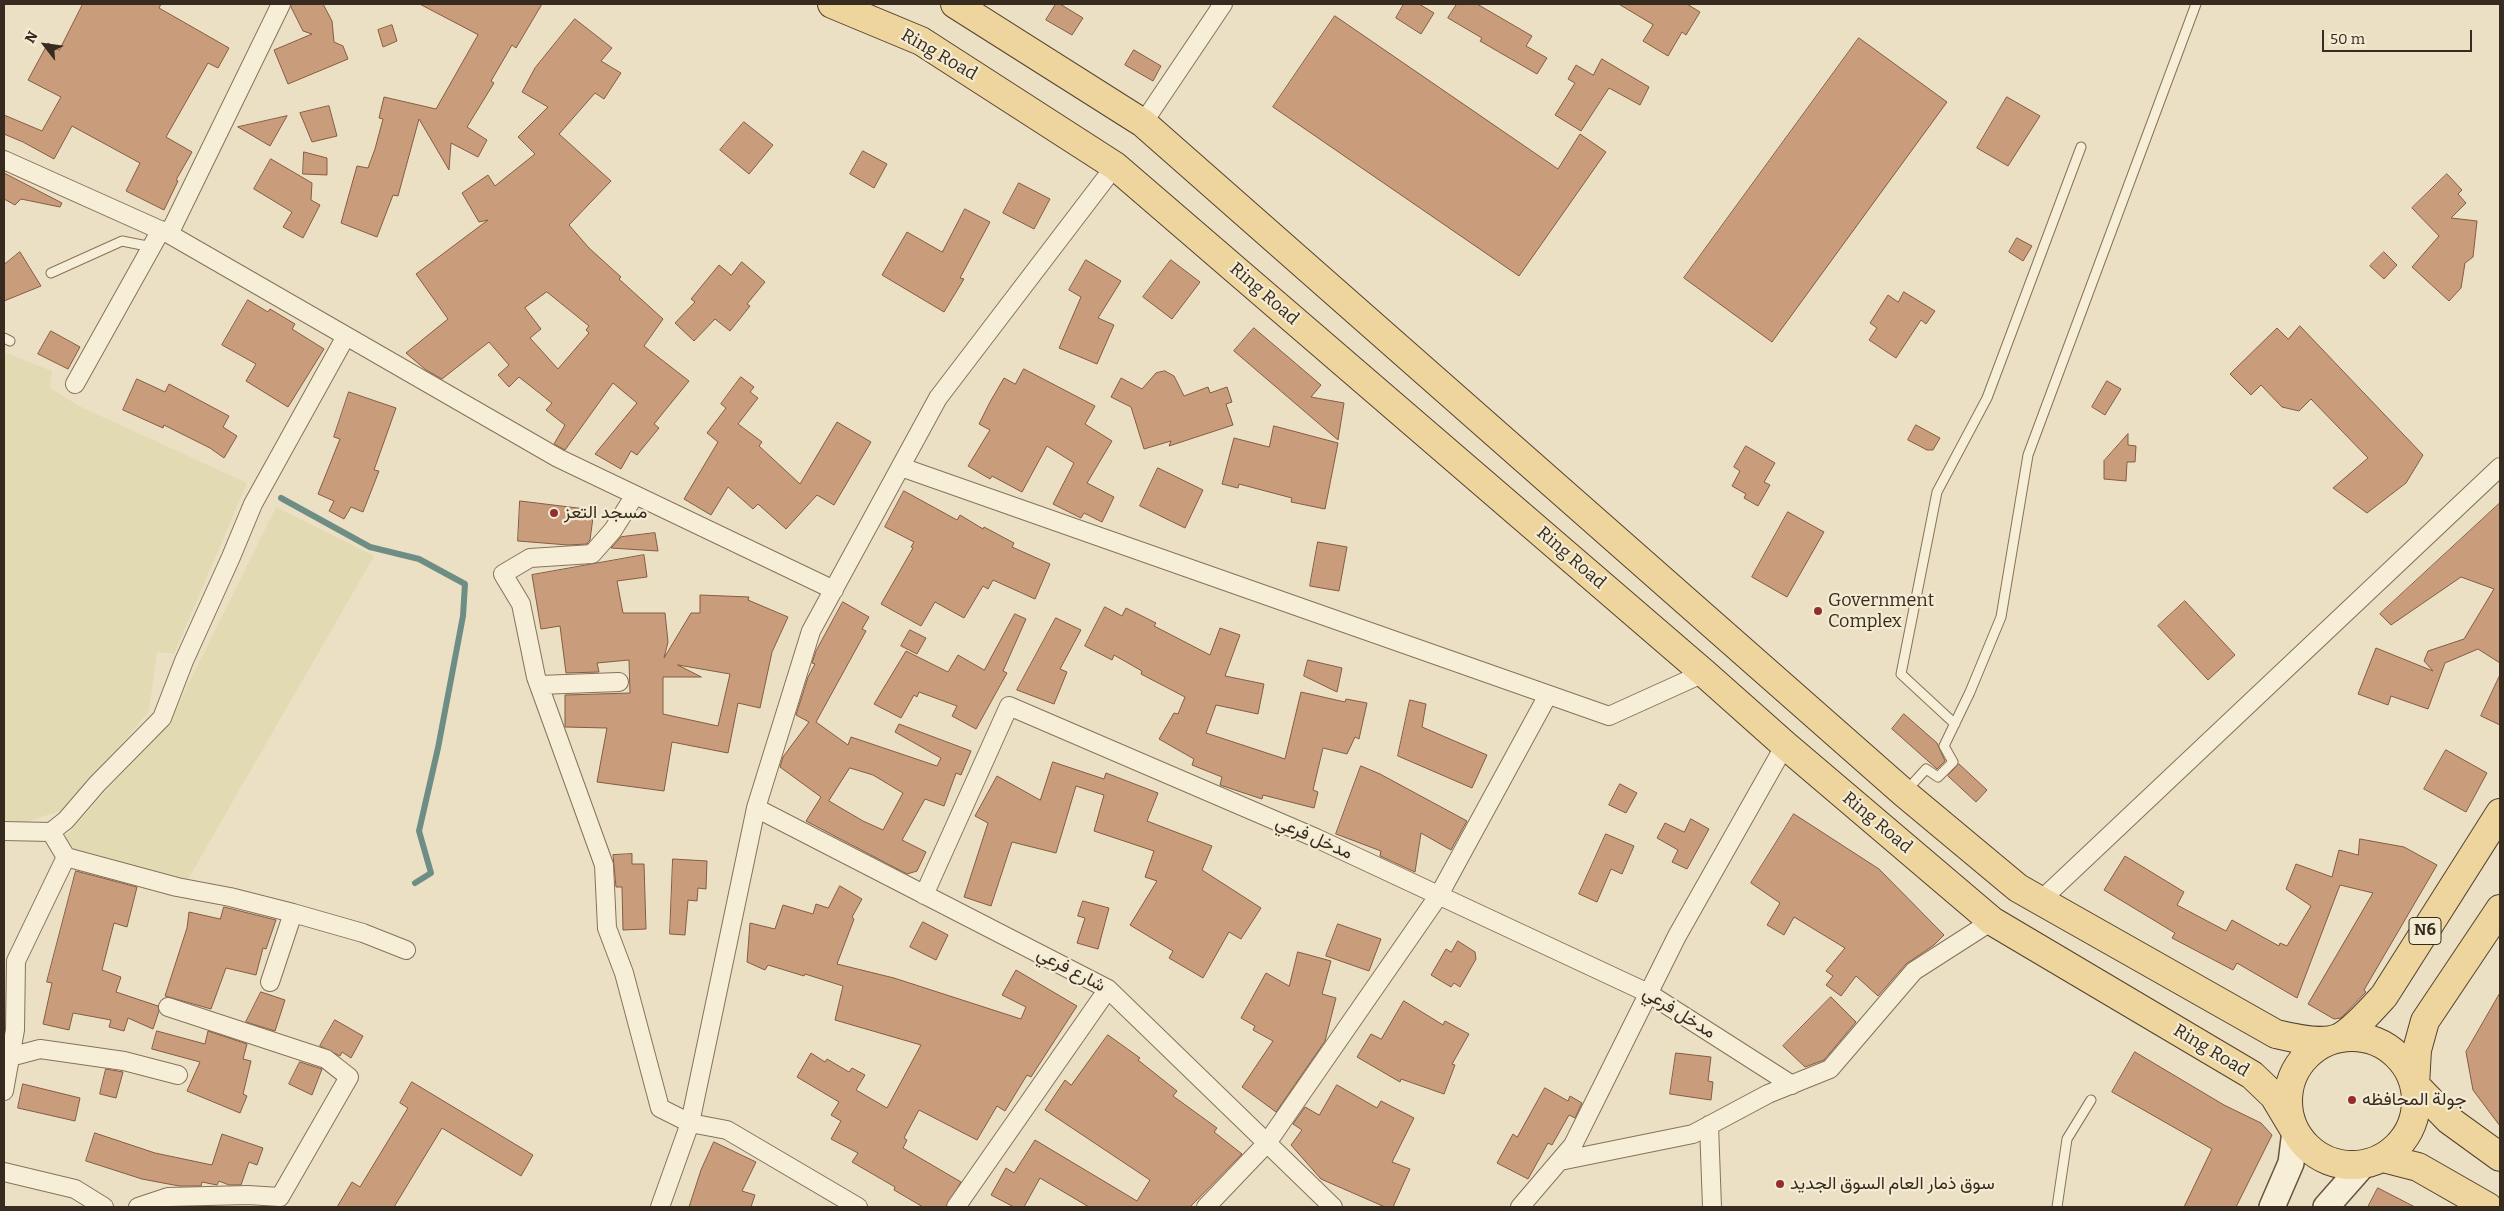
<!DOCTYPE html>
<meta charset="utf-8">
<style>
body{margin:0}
#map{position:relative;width:2504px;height:1211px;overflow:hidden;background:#ece0c4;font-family:Bitter,serif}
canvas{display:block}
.frame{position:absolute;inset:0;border:5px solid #372a1f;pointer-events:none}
.north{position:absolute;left:20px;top:20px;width:50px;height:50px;-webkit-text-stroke:4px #f4ebd3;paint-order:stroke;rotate:300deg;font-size:14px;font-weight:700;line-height:20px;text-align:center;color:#372a1f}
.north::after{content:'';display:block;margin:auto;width:18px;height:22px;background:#372a1f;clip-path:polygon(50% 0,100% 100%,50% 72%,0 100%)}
.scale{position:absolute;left:2322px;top:30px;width:150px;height:22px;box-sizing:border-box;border:2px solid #372a1f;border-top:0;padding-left:6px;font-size:15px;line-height:18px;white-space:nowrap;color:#372a1f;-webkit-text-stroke:4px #f4ebd3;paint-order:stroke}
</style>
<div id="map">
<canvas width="2504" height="1211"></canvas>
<div class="frame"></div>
<div class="north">N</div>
<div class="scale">50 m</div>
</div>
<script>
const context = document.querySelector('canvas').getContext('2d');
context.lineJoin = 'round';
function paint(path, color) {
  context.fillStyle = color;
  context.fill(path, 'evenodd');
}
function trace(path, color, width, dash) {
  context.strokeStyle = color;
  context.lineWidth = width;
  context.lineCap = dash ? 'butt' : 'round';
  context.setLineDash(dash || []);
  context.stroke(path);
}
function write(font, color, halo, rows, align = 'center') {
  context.font = font + ' Bitter,Vazirmatn,serif';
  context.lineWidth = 4.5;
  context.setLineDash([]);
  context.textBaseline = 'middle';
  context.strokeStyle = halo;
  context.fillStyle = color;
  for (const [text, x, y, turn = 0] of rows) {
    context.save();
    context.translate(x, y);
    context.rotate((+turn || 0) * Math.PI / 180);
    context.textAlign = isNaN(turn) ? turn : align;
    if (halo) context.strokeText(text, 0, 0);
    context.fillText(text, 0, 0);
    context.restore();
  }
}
paint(new Path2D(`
 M4 352 52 371 50 388 81 407 247 483 174 654 157 652 149 711 69 808 26 822 4 820Z
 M276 507 374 556 187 881 71 850 66 836 172 717Z`), '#e2dab2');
trace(new Path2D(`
 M281 498 370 547 419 559 465 584 463 616 438 748 419 831 431 873 415 883`), '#6d8d85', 6);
const building = new Path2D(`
 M83 4H161L159 8 229 48 218 68 208 63 166 137 192 152 176 180 178 181 164 210 126 191 140 163 72 126 54 159 23 142 4 134V115L42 131 61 97 28 80 48 43 59 50Z
 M292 4H323L332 21 334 42 343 46 348 59 288 84 274 50 312 34 303 31 291 7Z
 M420 4H542L516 48 512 45 491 81 494 83 467 127 487 140 478 157 451 143 449 170 419 119 398 196 393 195 377 237 341 223 357 166 368 168 375 149 383 119 379 118 384 97 436 109 478 35Z
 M1056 4H1060L1083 18 1072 35 1046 20Z
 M1404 4H1419L1434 13 1421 34 1396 18Z
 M1457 4H1477L1532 36 1526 46 1547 58 1537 74 1480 41 1482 38 1448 18Z
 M1619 4H1687L1700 12 1686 35 1682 32 1668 56 1643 41 1653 25Z
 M1335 16 1558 169 1580 134 1606 152 1519 276 1273 107Z
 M575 19 612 48 601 61 621 73 604 99 595 93 559 134 611 181 569 225 589 248 621 277 619 279 663 319 644 346 689 381 654 424 659 428 637 455 631 451 621 469 595 454 637 403 613 383 565 450 554 444 565 425 546 410 552 403 519 377 509 387 498 375 509 365 489 342 442 379 426 370 406 353 448 319 416 274 488 220 479 222 462 193 488 175 495 186 535 154 518 137 548 107 522 92 535 68ZM547 292 589 326 586 330 589 333 558 369 530 338 541 329 525 308Z
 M392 25 397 41 383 47 378 30Z
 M1859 38 1947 102 1772 342 1684 278Z
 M1134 50 1161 66 1153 81 1125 65Z
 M1602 59 1649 87 1640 105 1609 88 1581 131 1555 115 1575 83 1568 79 1576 65 1593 75Z
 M2007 97 2040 116 2008 166 1977 148Z
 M329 106 337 136 312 142 300 113Z
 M287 116 270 146 238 127Z
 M744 122 773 145 749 174 720 150Z
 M863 151 887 164 874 188 850 174Z
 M304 152 327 158V175L303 174Z
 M271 159 312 183 311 200 320 205 303 238 283 227 292 212 254 189Z
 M4 173 62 203 60 207 21 199 15 205 4 199Z
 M2447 174 2462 190 2458 194 2466 203 2451 218 2477 221 2473 257 2465 263 2461 288 2449 301 2412 267 2439 236 2412 208Z
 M1019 183 1050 199 1034 229 1003 213Z
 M965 209 990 222 960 278 964 279 944 312 882 275 907 232 942 252Z
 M2017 238 2032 246 2023 261 2009 252Z
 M20 252 41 286 4 301V265Z
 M2384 252 2397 265 2384 279 2370 266Z
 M1086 260 1121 281 1098 318 1114 325 1097 364 1059 348 1081 297 1069 290Z
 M1171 260 1200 282 1172 319 1143 297Z
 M742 262 765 282 747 304 750 306 730 331 715 319 694 341 675 323 695 302 691 299 719 265 731 275Z
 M1904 292 1935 311 1926 324 1921 320 1896 358 1869 340 1877 328 1870 323 1888 295 1898 302Z
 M248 300 268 312 270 309 295 324 292 329 324 349 288 407 246 381 256 364 222 345Z
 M2300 326 2423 455 2406 483 2367 513 2333 488 2368 458 2311 399 2299 411 2282 407 2261 385 2251 395 2230 374 2277 328 2288 339Z
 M1254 328 1321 385 1311 397 1344 403 1338 440 1234 351Z
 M51 331 80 347 68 369 38 354Z
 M1024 369 1095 406 1085 424 1112 441 1087 483 1114 497 1102 522 1084 513 1081 518 1053 504 1074 463 1047 446 1022 492 992 476 990 479 968 466 990 430 979 424 990 402 1004 378 1015 384Z
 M1165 371 1174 376 1184 396 1208 387 1210 393 1227 387 1232 402 1226 404 1233 425 1169 446 1171 441 1144 449 1131 407 1111 397 1121 378 1142 389 1156 373Z
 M741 377 754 387 750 392 758 398 738 424 762 442 759 446 800 484 837 422 871 442 834 505 817 495 786 529 758 504 753 509 728 487 711 515 684 499 718 442 707 433 726 408 721 404Z
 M137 379 165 392 169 384 229 416 223 427 237 436 224 458 210 448 164 425 163 428 123 410Z
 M2107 381 2121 389 2105 415 2092 407Z
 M349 392 396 408 374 470 379 471 363 512 351 507 344 519 329 511 334 501 318 494 340 439 334 437Z
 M1916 425 1940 438 1933 450H1927L1908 440Z
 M1274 426 1338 443 1325 509 1291 502 1292 498 1239 484 1238 488 1222 484 1234 438 1269 447Z
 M2128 434V445L2136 446 2135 462H2127L2126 481 2104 479V461Z
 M1746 446 1775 463 1764 482 1770 485 1758 506 1744 498 1746 494 1732 486 1740 471 1734 467Z
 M1158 468 1203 490 1185 528 1140 506Z
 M904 491 957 520 960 515 983 529 984 527 1014 543 1012 547 1050 564 1035 599 993 580 988 589 983 586 964 618 935 602 921 626 881 604 913 548 911 547 914 542 885 527Z
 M520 501 594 510 590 540 587 544 568 545 518 541Z
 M2500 503V663L2478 649 2445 663 2428 709 2391 696 2388 705 2358 694 2376 648 2433 671 2424 661 2428 651 2464 639 2494 589 2461 577 2391 625 2380 614Z
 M1788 512 1824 532 1787 597 1752 577Z
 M655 533 658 551 611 548 621 537Z
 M1318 542 1347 547 1339 591 1310 586Z
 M644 555 647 577 617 581 623 613H665L668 642 664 658 691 613H700V595L749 597 748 600 788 617 772 652 760 708 738 703 728 753 672 742 664 791 597 782 607 728 565 727V695L630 693 629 660 597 663 599 672 566 673 560 626 541 629 532 575ZM678 665 730 674 718 726 663 714V677H701Z
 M2185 601 2235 655 2208 680 2158 626Z
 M843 602 869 617 862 629 866 631 816 722 848 745 851 737 937 766 941 758 895 732 899 724 971 751 961 775 956 773 944 806 925 799 902 840 926 852 917 871 907 874 806 821 821 797 780 767 783 757 809 722 796 715 808 677 815 664 812 663 816 651ZM850 768 873 775 903 793 883 830 863 821 829 801Z
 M1105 607 1122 616 1126 608 1156 623 1154 626 1210 655 1220 628 1240 635 1225 676 1264 684 1258 714 1216 705 1206 733 1285 759 1301 692 1345 702 1346 699 1367 703 1359 739 1355 737 1347 754 1323 748 1313 790 1318 792 1314 808 1263 795 1262 799 1220 785 1222 777 1192 765 1194 759 1159 739 1174 713 1178 714 1185 697 1141 674 1142 671 1114 655 1112 660 1085 646Z
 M1015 614 1026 619 1003 671 1007 673 976 729 952 716 957 706 919 692 917 697 914 695 901 718 874 704 906 651 948 672 958 655 984 670Z
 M1056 618 1081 630 1060 669 1067 672 1054 704 1017 690Z
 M910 630 926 638 917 654 901 646Z
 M1308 660 1342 668 1337 692 1304 676Z
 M2500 675V725L2481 716Z
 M1410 700 1426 704 1422 727 1487 755 1472 788 1398 756Z
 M1904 714 1937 743 1945 761 1937 769 1892 729Z
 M2446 750 2487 773 2466 812 2424 789Z
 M1053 762 1104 779 1106 773 1158 793 1147 821 1212 846 1202 870 1261 908 1241 939 1229 932 1203 978 1169 958 1173 951 1130 925 1157 881 1145 877 1154 851 1094 831 1104 795 1076 786 1056 853 1012 842 991 906 964 897 988 823 975 816 997 776 1040 800Z
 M1959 764 1987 790 1976 802 1948 776Z
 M1361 766 1380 774 1467 821 1451 850 1421 833 1415 872 1380 856 1381 851 1336 834Z
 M1620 784 1637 793 1626 813 1609 805Z
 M1794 814 1879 869 1944 935 1934 945 1906 964 1878 996 1856 976 1841 996 1826 985 1833 976 1826 971 1845 948 1794 917 1784 935 1767 925 1780 903 1751 883Z
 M1691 819 1709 829 1687 869 1672 862 1678 850 1657 838 1665 823 1684 832Z
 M1606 834 1634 846 1622 874 1611 869 1597 902 1579 894Z
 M2360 839 2404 847 2437 865 2364 990 2366 992 2364 994 2341 1018 2334 1019 2308 1004 2373 893 2340 885 2297 998 2237 963 2233 970 2172 938 2175 933 2104 890 2125 856 2184 892 2177 905 2226 931 2232 920 2279 946 2280 943 2287 946 2311 906 2286 889 2296 864 2332 877 2339 850 2358 855Z
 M632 854V864H644L646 929 623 930 622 887H616L613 855Z
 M673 859 707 861 706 889 698 888 697 901 688 900 685 935 670 934Z
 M76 871 137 887 127 927 114 923 102 970 121 977 116 992 158 1006 159 1011 153 1029 128 1018 124 1031 109 1027 111 1020 73 1013 69 1030 43 1024 52 983 47 982Z
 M840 886 862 899 852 917 854 919 837 964 894 978 1021 1019 1026 1007 1002 995 1016 970 1077 1006 1031 1077 1027 1075 1005 1111 997 1106 977 1140 919 1110 904 1138 907 1140 903 1148 961 1182 946 1207H923L894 1190 895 1187 852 1162 858 1153 831 1139 841 1121 831 1115 839 1102 797 1077 811 1053 825 1062 827 1059 849 1072 852 1068 865 1075 856 1090 887 1108 921 1045 835 1020 843 986 805 974 804 976 768 965 765 970 747 962 750 923 775 929 783 905 813 914 816 904 828 908Z
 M1083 901 1109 908 1098 949 1077 943 1085 918 1078 916Z
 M224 907 276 920 266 949 263 948 256 975 226 968 211 1009 165 996 187 928 189 912 220 919Z
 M923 922 948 935 936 960 910 947Z
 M1338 924 1381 939 1369 971 1326 956Z
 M1458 941 1475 952 1476 959 1460 987 1454 983 1451 987 1431 975 1446 949 1451 952Z
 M1298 952 1331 961 1322 994 1336 998 1325 1041 1276 1112 1242 1087 1273 1041 1253 1030 1255 1026 1241 1018 1266 973 1289 986Z
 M261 992 285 1000 275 1031 246 1022Z
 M2500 993V1126L2473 1090 2466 1052Z
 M1831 997 1856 1022 1824 1060 1805 1067 1783 1046Z
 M1404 1001 1443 1025 1445 1021 1469 1034 1452 1064 1455 1065 1444 1094 1401 1079 1400 1082 1357 1057 1371 1034 1381 1039Z
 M335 1020 363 1036 351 1058 342 1052 340 1056 320 1046Z
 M157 1031 205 1044 208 1031 247 1044 243 1059 251 1061 243 1094 247 1096 240 1113 187 1091 200 1062 152 1049Z
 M1108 1035 1140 1058 1138 1060 1177 1091 1173 1096 1217 1128 1214 1132 1242 1154 1190 1207H1089L1040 1178 1024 1207H1014L991 1195 1006 1168 1014 1173 1035 1140 1137 1201 1150 1180 1045 1110 1065 1080 1071 1085Z
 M2135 1052 2224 1105 2261 1123 2272 1135 2236 1207H2184L2212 1149 2112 1092Z
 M1676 1053 1711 1057 1708 1081 1713 1082 1711 1100 1670 1094Z
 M300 1062 322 1069 312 1095 289 1084Z
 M106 1069 123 1072 116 1098 100 1094Z
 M412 1082 533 1155 521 1176 442 1128 394 1207H337L352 1182 360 1187 408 1108 400 1103Z
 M23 1084 80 1098 75 1121 18 1108Z
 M1337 1085 1377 1108 1381 1101 1414 1118 1392 1162 1410 1169 1393 1207H1385L1321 1179 1291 1145 1302 1130 1293 1124 1305 1107 1319 1115Z
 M1545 1088 1568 1101 1570 1096 1582 1103 1575 1118 1569 1115 1552 1145 1548 1143 1528 1179 1497 1163 1513 1134 1517 1137Z
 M95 1133 155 1153 212 1165 222 1134 263 1148 257 1165 249 1162 241 1185H229L219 1181 217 1185 202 1182 201 1186H179L142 1179 86 1161Z
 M714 1142 756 1162 742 1191 755 1195 751 1207H689L701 1170Z
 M2378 1188 2415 1207H2368Z`);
paint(building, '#c99c7b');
trace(building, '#845c42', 1);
const lane = new Path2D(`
 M51 273 122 241 152 247
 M4 338 10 341
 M1955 724 1901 674 1937 492 1987 398 2081 147
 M1906 791 1926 769 1938 777 1953 762 1944 746 1970 692 2001 617 2028 455 2196 4
 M2057 1207 2067 1139 2091 1100`);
const street = new Path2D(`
 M281 4 169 234 558 458 834 590
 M1143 123 1223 4
 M4 160 169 234
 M75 384 161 230
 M901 467 1609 716 1704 673
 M635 495 613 530 592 554 530 558 503 574 521 604 536 677 604 865 607 928 624 973 660 1108 690 1123 727 1130 858 1207
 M539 685 619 682
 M756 808 1108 989 1333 1207
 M4 831 51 832 66 820 97 784 162 718 184 661 231 557 253 504 346 336
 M51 832 66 857 177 887 230 897 293 913 363 933 406 950
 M924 895 1009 706 1316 838 1648 993 1792 1085
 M2040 901 2500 467
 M270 982 293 913
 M10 1057 40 1049 124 1061 178 1075
 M4 1091 15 1030 16 961 66 857
 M1709 1125 1712 1207
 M1560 1161 1693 1134 1768 1094 1830 1069 1914 971 1992 921
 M4 1172 75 1189 104 1207
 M138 1207 168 1197 248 1195 280 1197 349 1077 326 1059 168 1007
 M660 1207 690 1123 756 808 811 631 938 398 1115 166
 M956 1207 1108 989
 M1206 1207 1267 1143 1439 895 1548 695
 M1520 1207 1573 1145 1677 936 1785 745`);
const secondary = new Path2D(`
 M2272 1207 2291 1163 2295 1131
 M2326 1207 2363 1165`);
const primary = new Path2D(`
 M832 4 921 41 1115 166 1704 673 1785 745 1992 921 2252 1075 2274 1096 2295 1131
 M955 4 1143 123 1904 793 2018 888 2276 1034C2293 1038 2321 1045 2338 1038 2351 1033 2374 1007 2384 996L2500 813
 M2500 909 2425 1021 2417 1050 2415 1085 2449 1120 2500 1157
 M2288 1101a64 64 0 1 1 128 0a64 64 0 1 1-128 0Z
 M2383 1158 2418 1167 2488 1207`);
trace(lane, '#86725b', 11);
trace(street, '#86725b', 20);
trace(secondary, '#68533e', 28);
trace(primary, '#54412f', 30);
trace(lane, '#f7eed7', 9);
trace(street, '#f7eed7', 18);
trace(secondary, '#f7eed7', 25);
trace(primary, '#eed59d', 28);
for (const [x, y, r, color] of [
 [554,513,5,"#932e2e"],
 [1818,611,5,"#932e2e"],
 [2352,1100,5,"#932e2e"],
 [1780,1184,5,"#932e2e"]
]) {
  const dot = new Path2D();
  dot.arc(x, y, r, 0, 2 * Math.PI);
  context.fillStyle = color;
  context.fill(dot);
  trace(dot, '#f4ebd3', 2);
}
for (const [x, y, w] of [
 [2425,931,32]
]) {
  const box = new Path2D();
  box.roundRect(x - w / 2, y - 13.5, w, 27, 4);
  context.fillStyle = '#f4ebd3';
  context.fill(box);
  trace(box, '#372a1f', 1);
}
write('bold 16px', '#372a1f', null, [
 ["N6",2425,931]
]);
write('18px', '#372a1f', '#f4ebd3', [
 ["Ring Road",939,55,30],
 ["Ring Road",1264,294,41],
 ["Ring Road",1571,558,41],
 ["Ring Road",1877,823,40],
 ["مدخل فرعي",1314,838,24],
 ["شارع فرعي",1071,970,28],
 ["مدخل فرعي",1679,1013,32],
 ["Ring Road",2211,1051,31]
]);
write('18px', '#372a1f', '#f4ebd3', [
 ["مسجد التعز",564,513],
 ["Government",1828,601],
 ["Complex",1828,622],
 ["جولة المحافظه",2362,1100],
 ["سوق ذمار العام السوق الجديد",1790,1184]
], 'left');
</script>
